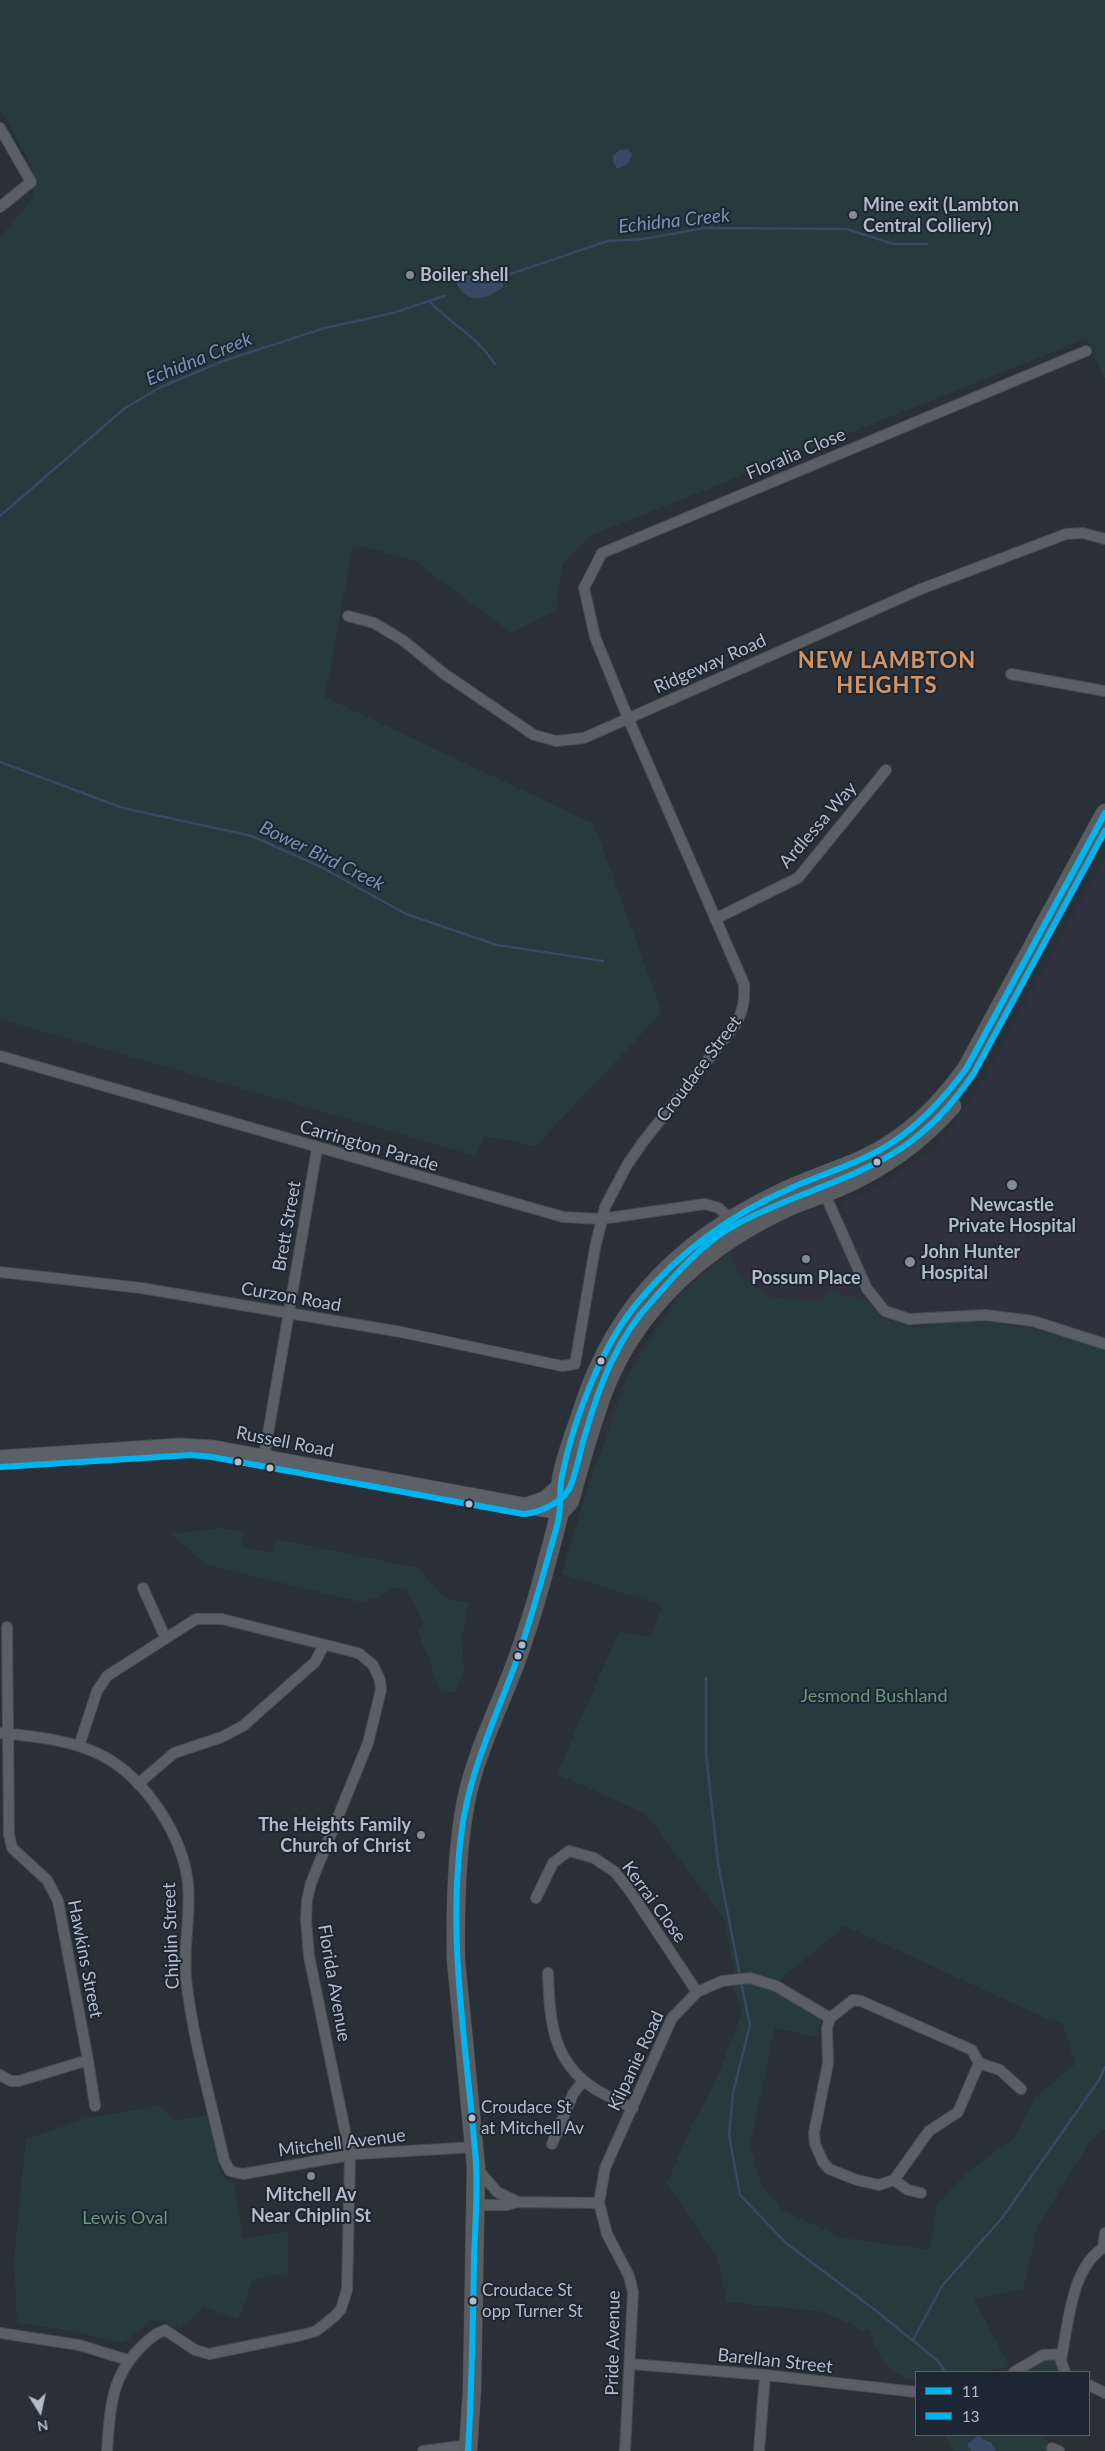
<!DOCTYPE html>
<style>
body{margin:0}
#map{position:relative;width:1105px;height:2451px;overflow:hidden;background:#2a3038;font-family:Lato,sans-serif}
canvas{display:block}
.legend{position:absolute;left:915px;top:2371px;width:175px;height:65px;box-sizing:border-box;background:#1d2633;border:1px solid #59626f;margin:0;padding:6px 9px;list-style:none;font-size:15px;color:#b4bcc9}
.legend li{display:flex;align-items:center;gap:10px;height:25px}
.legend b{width:25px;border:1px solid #59626f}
.north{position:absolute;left:15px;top:2386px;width:50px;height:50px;-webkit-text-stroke:4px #1d2633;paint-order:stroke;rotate:170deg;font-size:14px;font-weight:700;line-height:20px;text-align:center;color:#b4bcc9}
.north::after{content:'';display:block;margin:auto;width:18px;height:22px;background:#b4bcc9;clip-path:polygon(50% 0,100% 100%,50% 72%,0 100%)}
</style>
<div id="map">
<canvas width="1105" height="2451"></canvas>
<ul class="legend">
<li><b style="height:6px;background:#00b5ef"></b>11</li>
<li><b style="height:6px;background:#00b5ef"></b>13</li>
</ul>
<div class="north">N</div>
</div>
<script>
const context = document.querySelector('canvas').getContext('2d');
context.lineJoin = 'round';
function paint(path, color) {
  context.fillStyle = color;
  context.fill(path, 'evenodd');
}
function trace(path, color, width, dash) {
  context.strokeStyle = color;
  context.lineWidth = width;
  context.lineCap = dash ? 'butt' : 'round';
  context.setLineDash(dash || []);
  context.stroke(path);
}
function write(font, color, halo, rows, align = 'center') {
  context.font = font + ' Lato,sans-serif';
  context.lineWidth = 4;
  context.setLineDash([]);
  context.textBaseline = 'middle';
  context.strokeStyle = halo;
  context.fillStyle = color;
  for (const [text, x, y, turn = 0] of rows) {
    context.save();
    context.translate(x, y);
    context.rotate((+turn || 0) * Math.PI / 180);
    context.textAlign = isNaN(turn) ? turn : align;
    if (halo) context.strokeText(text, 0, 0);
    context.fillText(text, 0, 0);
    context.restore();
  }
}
paint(new Path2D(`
 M1105 858V1610L737 1469 601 1433 637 1355 674 1300 700 1274 730 1250 772 1225 815 1206 824 1210 833 1229 850 1222 842 1201 888 1181 911 1163 934 1151 984 1079Z`), '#31303e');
paint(new Path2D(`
 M0 0H1105V379L1086 339 592 535 563 563 556 610 512 633 413 560 353 544 325 697 594 824 662 1012 536 1146 485 1136 476 1156 0 1019V238L33 197 31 182 33 168 0 109Z
 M731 1251 737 1274 770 1297 819 1300 834 1289 845 1297H861L885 1320 913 1327 946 1322H994L1051 1333 1105 1349V2129L1090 2141 1038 2226 1023 2289 974 2299 1010 2367 975 2372H916V2380C888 2376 875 2353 869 2329L864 2331 825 2312 727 2302 717 2256 667 2183 692 2125 714 2086 743 2010 731 1984 757 1983 774 1989 822 2017 817 2037 775 2028 750 2145 761 2184 782 2210 843 2238 929 2250 937 2204 970 2170 1013 2139 1036 2097 1075 2064 1062 2023 1043 2017 845 1926 777 1982 735 1975 724 1919 646 1814 557 1774 619 1631 650 1637 662 1605 562 1574 586 1492 629 1374 680 1294Z
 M220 1528 245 1532 242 1547 272 1553 276 1539 418 1568 444 1598 469 1603 462 1637 464 1670 455 1693 440 1691 418 1631 424 1623 406 1589 390 1588 383 1595 361 1602 207 1565 171 1534Z
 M160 2105 176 2121 207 2115 220 2171 226 2179 234 2183 243 2239 288 2231V2272L253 2280 238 2319 204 2307 180 2329 167 2322 151 2320 126 2341 120 2343 74 2331 17 2323 14 2259 26 2139 84 2119Z
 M1057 2359 1061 2372H1026L1045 2360Z
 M944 2435H1042L1054 2451H953Z`), '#273a3e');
paint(new Path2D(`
 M628 149 632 154 628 164 617 169 613 162V156L619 150Z
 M492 272 503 276V287C485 301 465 305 455 280L463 276Z
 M978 2436 991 2443 996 2451H971L967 2444Z`), '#384963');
trace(new Path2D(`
 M501 277 608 241 643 239 705 228 846 229 894 244H927
 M430 302C453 326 476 335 495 364
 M0 516 125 408 159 388 223 361 325 328 393 313 445 296
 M0 762 123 808 252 836 321 867 406 914 497 945 603 961
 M706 1678V1753L718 1863 740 1976
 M741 1982 750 2025 733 2093 729 2135 740 2195 786 2243 879 2313 939 2362 945 2372
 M913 2340 942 2286 1002 2218 1099 2080 1105 2067`), '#384963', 2.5);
const street = new Path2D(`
 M0 128 31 182 0 207
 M348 616 374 623 404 641 443 673 534 735 556 741 584 738 921 589 1066 534 1083 533 1105 539
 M1011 674 1105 691
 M715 919 798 878 886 770
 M0 1056 563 1217 601 1219 705 1204 719 1208 729 1218
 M823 1190 867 1289 885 1311 909 1319 986 1315 1033 1321 1105 1344
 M0 1272 141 1288 401 1332 562 1366 575 1364 595 1248 605 1207 627 1165 643 1142 736 1024C743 1011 745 1000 744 984L628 718 595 637 584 588 602 553 1086 351
 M264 1457 317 1149
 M143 1588 165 1637
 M7 1627 9 1835 12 1848 47 1880 58 1901 88 2060 95 2106
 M0 1733C33 1736 73 1740 103 1756 146 1779 183 1836 188 1884 191 1916 183 1947 186 1979 193 2040 211 2101 224 2160L230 2171 243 2174 356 2154 476 2147
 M79 1746 97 1691 107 1676 196 1619H222L354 1652 360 1654 373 1665 380 1680 381 1690 368 1743 311 1883 307 1900 306 1919 309 1956 350 2155 347 2290 341 2309 334 2317 316 2331 302 2335 209 2354 195 2350 165 2330C154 2334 148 2340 140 2348 110 2378 110 2411 107 2451
 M138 1784 174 1753 222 1737 243 1726 315 1662 324 1645
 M536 1898 553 1863 569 1851 594 1858 615 1872 630 1891 697 1992
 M548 1973C550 2019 551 2061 595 2089 606 2096 620 2102 633 2108
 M853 2000 861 2001 972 2050 979 2063 958 2112 929 2131 894 2180 879 2185 857 2180 829 2169 823 2162 815 2144 814 2133 828 2063 827 2028 830 2018Z
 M979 2063 1000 2070 1021 2089
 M0 2075 11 2081H19L88 2060
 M552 2144 573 2094 583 2081
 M476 2167 497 2192 518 2202
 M894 2180 908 2190 921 2193
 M599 2203 605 2168 672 2018 697 1992 722 1981 750 1978 776 1986 830 2018
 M476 2205H507L518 2202 599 2203 607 2234 629 2276 633 2292 625 2451
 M0 2333 79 2345 128 2360
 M631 2364 765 2375 916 2392
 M1014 2372 1043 2355 1062 2354
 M1065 2372 1061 2361 1062 2354C1069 2320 1072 2268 1103 2248L1105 2233
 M1089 2385 1105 2393
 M1052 2448 1059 2451
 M423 2451 468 2445
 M759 2451 765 2375`);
const primary = new Path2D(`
 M0 1458 180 1446 213 1448 560 1512
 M527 1505 545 1499 561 1485`);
const highway = new Path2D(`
 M560 1512 570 1501C580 1465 590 1428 603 1393 636 1306 708 1243 791 1206 807 1199 824 1194 840 1187 884 1168 921 1141 952 1106
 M468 2451 472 2389 476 2167 456 1960C455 1907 456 1853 466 1801 476 1752 499 1708 516 1662 534 1613 547 1562 560 1512 555 1478 573 1439 583 1407 617 1304 682 1240 778 1194 806 1180 837 1171 865 1158 908 1138 939 1106 966 1069L1105 813`);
trace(street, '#484c53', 12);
trace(primary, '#484c55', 17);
trace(highway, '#474c53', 19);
trace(street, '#5a5e66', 10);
trace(primary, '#5c6168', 15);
trace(highway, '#5a5d60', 18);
trace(new Path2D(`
 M468 2451C472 2387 473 2323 474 2259 475 2227 478 2195 476 2163 468 2054 447 1946 461 1836 468 1774 495 1720 516 1662 529 1626 539 1590 549 1554 552 1542 557 1529 559 1516 561 1503 559 1489 562 1476 573 1420 602 1345 638 1302 680 1251 732 1214 791 1188 825 1173 861 1163 893 1142 922 1123 945 1097 966 1069L1105 813`), '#00b5ef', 6);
trace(new Path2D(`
 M1 1467 191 1455 212 1457 523 1514C539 1513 561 1503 569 1489 576 1476 580 1450 585 1435 599 1386 617 1338 652 1301 677 1273 702 1243 735 1225 789 1195 853 1181 903 1147 931 1128 955 1101 974 1073L1105 831`), '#00b5ef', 6);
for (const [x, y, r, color] of [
 [853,215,5,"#848b96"],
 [410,275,5,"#848b96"],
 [877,1162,4.5,"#b4bcc9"],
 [1012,1185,6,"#848b96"],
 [806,1259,5,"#848b96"],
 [910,1262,6,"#848b96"],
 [601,1361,4.5,"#b4bcc9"],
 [238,1462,4.5,"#b4bcc9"],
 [270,1468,4.5,"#b4bcc9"],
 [469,1504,4.5,"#b4bcc9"],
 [522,1645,4.5,"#b4bcc9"],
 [518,1656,4.5,"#b4bcc9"],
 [421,1835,5,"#848b96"],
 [472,2118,4.5,"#b4bcc9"],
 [311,2176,5,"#848b96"],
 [473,2301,4.5,"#b4bcc9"]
]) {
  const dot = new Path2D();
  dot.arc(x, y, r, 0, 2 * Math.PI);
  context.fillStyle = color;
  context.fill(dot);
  trace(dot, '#1d2633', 2);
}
write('17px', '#b4bcc9', '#1d2633', [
 ["Croudace St",481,2108],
 ["at Mitchell Av",481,2129],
 ["Croudace St",482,2291],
 ["opp Turner St",482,2312]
], 'left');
write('bold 18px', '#b4bcc9', '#1d2633', [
 ["Mine exit (Lambton",863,205],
 ["Central Colliery)",863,226],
 ["Boiler shell",420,275],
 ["Newcastle",1012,1205,"center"],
 ["Private Hospital",1012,1226,"center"],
 ["John Hunter",921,1252],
 ["Hospital",921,1273],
 ["Possum Place",806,1278,"center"],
 ["The Heights Family",411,1825,"right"],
 ["Church of Christ",411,1846,"right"],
 ["Mitchell Av",311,2195,"center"],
 ["Near Chiplin St",311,2216,"center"]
], 'left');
write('18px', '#b4bcc9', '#1d2633', [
 ["Floralia Close",796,454,-23],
 ["Ridgeway Road",710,664,-24],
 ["Ardlessa Way",818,825,-49],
 ["Croudace Street",699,1069,-53],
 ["Carrington Parade",369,1146,16],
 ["Brett Street",287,1226,-80],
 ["Curzon Road",291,1297,10],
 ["Russell Road",285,1442,11],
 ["Kerrai Close",654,1902,54],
 ["Chiplin Street",171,1936,-92],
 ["Hawkins Street",85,1959,79],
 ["Florida Avenue",334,1983,80],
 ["Kilpanie Road",636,2061,-65],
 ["Mitchell Avenue",342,2143,-7],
 ["Pride Avenue",613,2343,-89],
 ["Barellan Street",775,2361,6]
]);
write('18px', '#6b9a76', '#1d2633', [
 ["Jesmond Bushland",874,1696],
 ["Lewis Oval",125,2218]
]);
write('italic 19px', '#7c92b1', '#1d2633', [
 ["Echidna Creek",674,221,-6],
 ["Echidna Creek",199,359,-22],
 ["Bower Bird Creek",322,856,26]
]);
context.letterSpacing = '1px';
write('bold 22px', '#d59563', '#1d2633', [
 ["NEW LAMBTON",887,661],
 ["HEIGHTS",887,686]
]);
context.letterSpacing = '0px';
</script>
